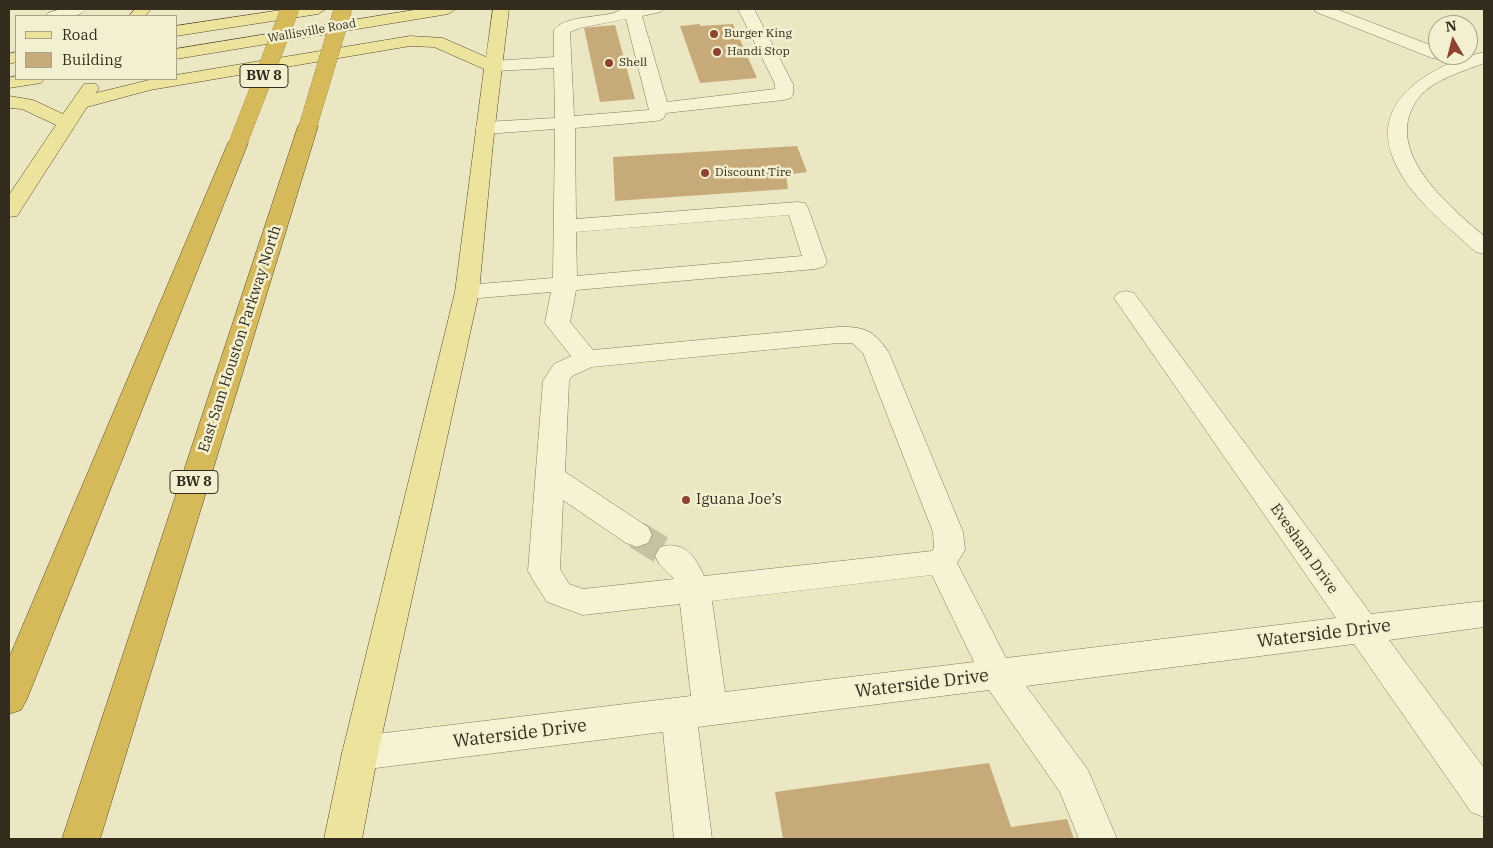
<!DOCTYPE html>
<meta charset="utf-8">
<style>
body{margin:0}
#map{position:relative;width:1493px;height:848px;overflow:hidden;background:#ebe7c2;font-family:"IBM Plex Serif",serif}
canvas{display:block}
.frame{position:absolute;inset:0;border:10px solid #342d1e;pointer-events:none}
.legend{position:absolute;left:15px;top:15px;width:162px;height:65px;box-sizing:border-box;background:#f3f0d1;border:1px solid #a7a289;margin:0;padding:6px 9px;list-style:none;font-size:15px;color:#342d1e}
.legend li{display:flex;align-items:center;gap:10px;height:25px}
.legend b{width:25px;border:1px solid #a7a289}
.north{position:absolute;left:1428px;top:15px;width:50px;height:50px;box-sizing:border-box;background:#f3f0d1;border:1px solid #a7a289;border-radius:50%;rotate:352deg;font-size:14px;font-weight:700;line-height:20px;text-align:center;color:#342d1e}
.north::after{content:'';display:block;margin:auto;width:18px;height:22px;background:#8f422e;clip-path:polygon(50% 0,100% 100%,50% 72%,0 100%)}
</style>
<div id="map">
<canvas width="1493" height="848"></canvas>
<div class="frame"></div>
<ul class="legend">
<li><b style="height:6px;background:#ece49c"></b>Road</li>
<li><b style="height:14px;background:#c7aa7a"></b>Building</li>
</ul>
<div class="north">N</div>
</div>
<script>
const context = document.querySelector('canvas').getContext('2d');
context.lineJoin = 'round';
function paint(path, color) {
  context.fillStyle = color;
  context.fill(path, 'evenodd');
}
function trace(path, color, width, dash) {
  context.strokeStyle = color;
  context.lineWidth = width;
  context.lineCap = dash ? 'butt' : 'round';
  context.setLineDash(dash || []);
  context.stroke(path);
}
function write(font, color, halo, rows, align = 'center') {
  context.font = font + ' "IBM Plex Serif",serif';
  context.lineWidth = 5;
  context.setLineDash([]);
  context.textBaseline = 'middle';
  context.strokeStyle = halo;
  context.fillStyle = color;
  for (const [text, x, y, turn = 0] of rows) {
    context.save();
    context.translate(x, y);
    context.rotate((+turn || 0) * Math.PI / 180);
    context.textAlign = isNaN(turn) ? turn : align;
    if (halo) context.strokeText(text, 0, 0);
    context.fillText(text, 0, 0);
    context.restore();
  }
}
paint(new Path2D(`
 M700 24V26L733 24 757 78 700 83 680 26Z
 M615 25 635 99 600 102 584 28Z
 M797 146 807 172 786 175 788 189 615 201 613 157Z
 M989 763 1011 827 1067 819 1074 839H783L775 792Z`), '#c7aa7a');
trace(new Path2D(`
 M637 535 671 556`), '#c6c2a1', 28, [28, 14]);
const minor = new Path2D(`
 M61 9H86C79 19 57 17 46 16L48 13Z
 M621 9H663L661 12 642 16 667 102 775 89V84L738 9H754L793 84V94L791 98 784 100 666 113 663 119 656 121 575 128 576 219 797 202 805 203 808 208 827 262 823 267 815 269 576 290 570 322 593 350 838 327C864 326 875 331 889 353L963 532 965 550 957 563 1006 658 1336 618 1114 298 1118 293 1126 291 1134 293 1371 614 1484 601V627L1389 640 1484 768V817L1471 812 1354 644 1026 686 1088 770 1117 839H1079L1060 792 989 690 698 727 712 839H674L663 732 360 770 347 765 342 753 347 741 360 736 691 696 680 604 583 615 547 602 533 580 528 571 543 381 554 364 571 356 545 323 551 292 467 299 459 297 455 292 459 287 467 285 553 278 555 129 485 134 478 132 475 128 478 124 485 122 555 118 554 68 493 71 487 70 484 66 487 62 493 61 554 57V30C566 13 613 19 621 9ZM626 19 649 110 574 116 570 32 580 28ZM789 215 802 256 577 276 576 232ZM838 343H852L863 353 933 532 934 548 932 551 704 576C695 556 684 540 660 547L655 556 660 565 674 579 583 589 569 584 560 569 563 500 626 543 637 547 648 543 652 535 648 527 565 472 569 381 572 376 592 367ZM932 575 974 662 725 692 712 601Z
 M1314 9H1336L1438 48V55H1446L1438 59 1432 58 1316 12Z
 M1484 52V63C1464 71 1435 79 1420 96 1378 148 1448 205 1484 236V254L1476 252C1446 225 1408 196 1393 158 1369 97 1436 64 1484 52Z`);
const major = new Path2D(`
 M135 9H151L145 16H129Z
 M288 9H326L318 14 176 36V26Z
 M420 9H456L448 14 176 59V49Z
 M493 9H509L493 143 479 292 378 753 362 839H324L342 753 455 292 484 69 434 47 410 46 150 90 87 107 17 216 9 217V195L56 125 22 109 9 108V96L33 100 63 114 84 84H96L99 88 96 93 149 80 176 79V75L410 36 443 38 486 57Z
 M16 52V62L9 64V54Z
 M16 76V79H44L41 83 9 88V78Z`);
const highway = new Path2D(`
 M308 120 315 122 318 126 100 839H62L298 126 301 122Z
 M238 137 245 139 248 143 27 699 21 710 9 714V658L228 143 231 139Z`);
trace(minor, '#84795b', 1);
trace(major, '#52462f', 1);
trace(highway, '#52462f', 1);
paint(minor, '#f6f3d5');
paint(major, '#ece49c');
paint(highway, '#d6b958');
const highwayBridge = new Path2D(`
 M308 126 343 9
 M238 143 290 9`);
trace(highwayBridge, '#52462f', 18, []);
trace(highwayBridge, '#d6b958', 18);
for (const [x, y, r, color] of [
 [714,34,5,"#8f422e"],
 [717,52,5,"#8f422e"],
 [609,63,5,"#8f422e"],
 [705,173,5,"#8f422e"],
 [686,500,5,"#8f422e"]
]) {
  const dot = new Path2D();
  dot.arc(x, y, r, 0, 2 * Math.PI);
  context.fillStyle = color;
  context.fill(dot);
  trace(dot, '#f3f0d1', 2);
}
write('12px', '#342d1e', '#f3f0d1', [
 ["Wallisville Road",312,31,-10]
]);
write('12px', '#342d1e', '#f3f0d1', [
 ["Burger King",724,34],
 ["Handi Stop",727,52],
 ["Shell",619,63],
 ["Discount Tire",715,173]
], 'left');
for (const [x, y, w] of [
 [264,76,48],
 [194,482,48]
]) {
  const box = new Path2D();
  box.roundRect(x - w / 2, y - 11.5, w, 23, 4);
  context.fillStyle = '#f3f0d1';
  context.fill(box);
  trace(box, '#342d1e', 1);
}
write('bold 14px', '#342d1e', null, [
 ["BW 8",264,76],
 ["BW 8",194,482]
]);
write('15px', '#342d1e', '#f3f0d1', [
 ["East Sam Houston Parkway North",240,339,-72],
 ["Evesham Drive",1304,549,55]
]);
write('15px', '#342d1e', '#f3f0d1', [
 ["Iguana Joe’s",696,500]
], 'left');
write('18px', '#342d1e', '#f3f0d1', [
 ["Waterside Drive",1324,634,-7],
 ["Waterside Drive",922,684,-7],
 ["Waterside Drive",520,734,-7]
]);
</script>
